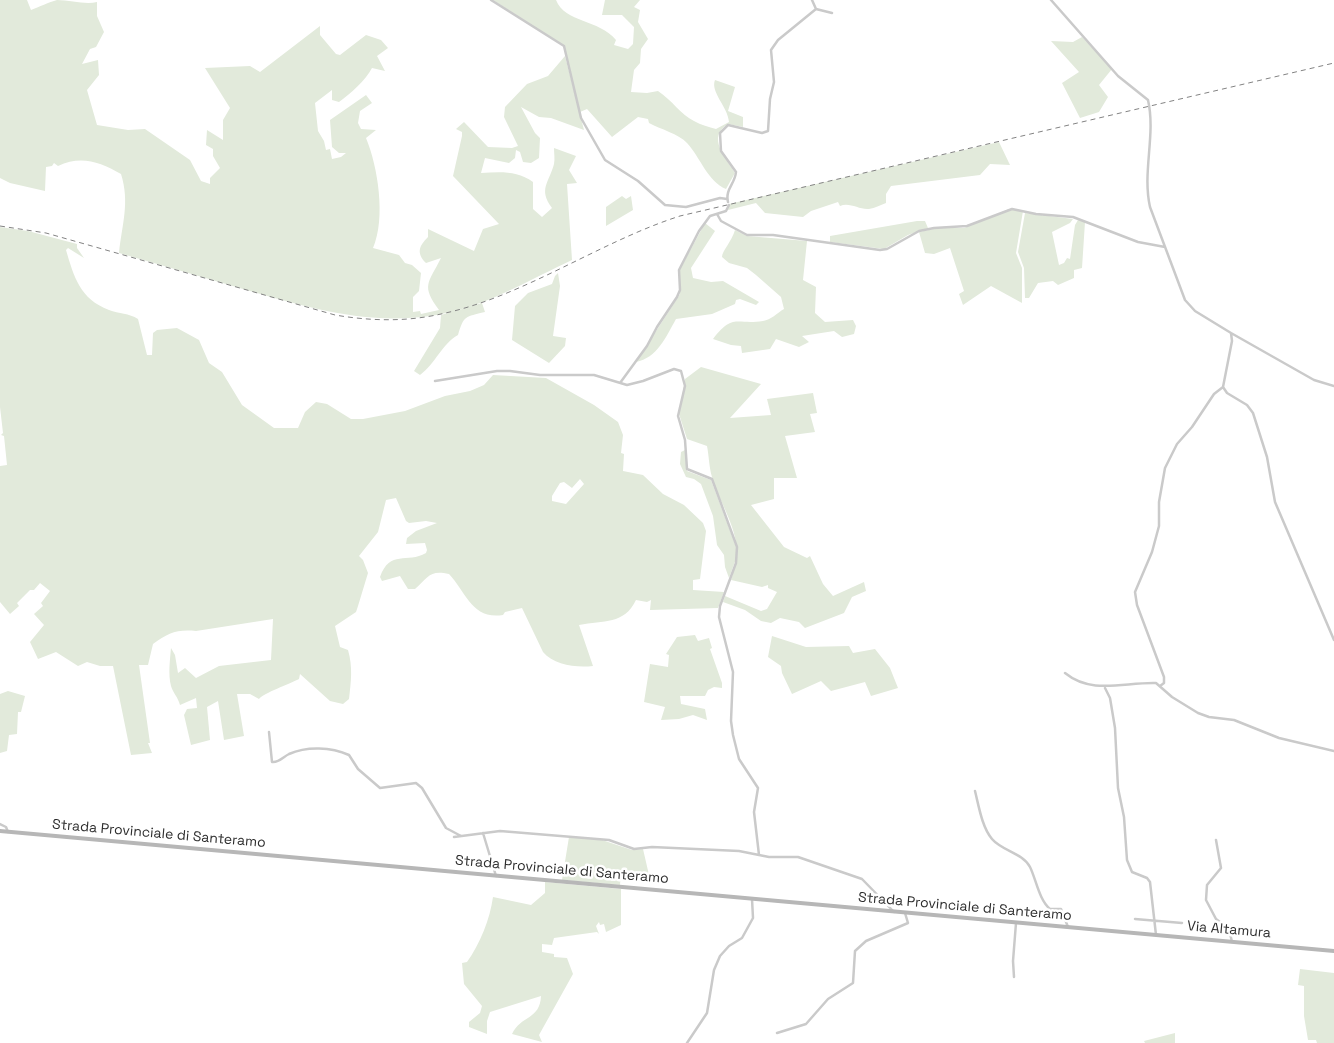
<!DOCTYPE html>
<style>
body{margin:0}
canvas{display:block;background:#fff}
</style>
<canvas width="1334" height="1043"></canvas>
<script>
const context = document.querySelector('canvas').getContext('2d');
context.lineJoin = 'round';
function paint(path, color) {
  context.fillStyle = color;
  context.fill(path, 'evenodd');
}
function trace(path, color, width, dash) {
  context.strokeStyle = color;
  context.lineWidth = width;
  context.lineCap = dash ? 'butt' : 'round';
  context.setLineDash(dash || []);
  context.stroke(path);
}
function write(font, color, halo, rows, align = 'center') {
  context.font = font + ' "Space Grotesk",sans-serif';
  context.lineWidth = 5;
  context.setLineDash([]);
  context.textBaseline = 'middle';
  context.strokeStyle = halo;
  context.fillStyle = color;
  for (const [text, x, y, turn = 0] of rows) {
    context.save();
    context.translate(x, y);
    context.rotate((+turn || 0) * Math.PI / 180);
    context.textAlign = isNaN(turn) ? turn : align;
    if (halo) context.strokeText(text, 0, 0);
    context.fillText(text, 0, 0);
    context.restore();
  }
}
paint(new Path2D(`
 M0 0H27L31 10C39 7 49 2 57 0 71 0 85 5 97 2V16L104 32 96 47 90 49 82 64 98 60 99 75 87 90 97 125 128 130 145 129 190 160 201 181 210 184V178L220 168 213 156V149L206 145 207 130 223 140V120L230 108 205 68 250 66 260 72 320 26V35L336 54 340 55 366 35 381 40 388 48 377 56 385 71 372 68C366 80 350 94 339 102L332 100V90L315 103 318 131 324 141 326 150 330 149 332 159 341 157 346 153H339L332 147 330 120 366 95 372 103 360 111 358 123 361 129 376 130 366 138C378 167 386 218 373 248L399 255 405 263 412 265 421 273 419 291 413 297V312L420 311 421 314 439 310C421 285 428 284 441 258L426 263C416 253 419 246 428 237V229L474 251 483 229 499 224 453 176 462 136V132L456 129 464 122 488 147 512 148 518 146 504 117 505 107 527 84 548 76 565 56 584 130 551 118 539 117 521 107 535 133 540 138 539 158 531 163 523 162 520 152 516 150 515 158 509 163 485 158 481 173C499 172 517 170 533 182V209L542 217 552 208C538 189 549 183 554 164 555 159 554 153 554 148L576 156 569 170 577 183 567 184 572 260C533 278 493 302 451 312 378 329 313 309 243 289 202 277 161 265 119 253 122 224 130 203 121 174 100 162 81 155 58 166L54 163 52 166 46 167 45 191 10 183 0 178Z
 M493 0H556C565 23 599 19 616 40L614 45 628 49 633 44 634 27 622 15H602L605 0H640L634 7 640 10 638 22 648 39 641 49 640 63 634 70 631 92 647 93 658 91C672 100 681 115 694 121 701 125 709 127 716 129L729 122C728 107 710 92 715 80L735 87 728 111 743 117V127L728 124C706 137 726 158 735 173L726 189C708 182 700 157 687 143 679 134 660 129 649 123L648 119 638 117 612 137 587 109 580 112 564 46Z
 M1082 37 1112 69 1099 85 1108 97 1099 112 1080 118 1062 83 1079 72 1051 41 1073 42Z
 M999 142 1010 165 990 164 980 175 891 186 886 194V203C880 205 875 208 869 209 859 210 850 202 840 206L838 202 811 211 803 217 765 213 756 203 728 210 729 204Z
 M622 196 626 199 631 196 633 210 606 226V207Z
 M1009 209 1023 211 1016 253 1022 268V303L991 286 963 305 959 294 964 291 950 248 934 254 925 253 919 232 938 228H964Z
 M1025 213 1073 219 1070 223 1052 232 1059 265 1064 263 1067 258 1070 259 1075 225 1078 220 1085 222 1082 268 1074 270V278L1058 285 1053 281 1038 283 1029 298H1025L1024 268 1018 252Z
 M917 221H925L928 228 908 235 884 249 830 242V236Z
 M705 223 715 231 691 268 693 278 711 282 723 281 759 302 756 305 740 299 736 300 735 304 712 314 676 319C666 337 657 358 636 362L680 294 679 271Z
 M0 227 28 231 77 244V248L84 258 68 248 66 250C74 277 80 299 109 310 119 314 129 313 138 319L147 355H152L153 333 157 330 177 328 199 340 209 363 222 372 242 405 274 428H298L305 412 316 402 327 404 351 419H363L405 411 445 396 470 391 484 385 493 375 546 378 594 405 618 422 623 435 621 453 624 454 623 471 643 475 663 494 684 505 703 523 706 531 700 579 693 580V590L724 592 718 608 650 610 651 600 647 602 636 600C624 625 604 620 579 625L593 666C576 668 554 665 543 652L522 608 505 612 503 615C472 620 466 592 449 574 429 570 429 577 415 589H408L400 576 382 581 380 577C390 549 407 564 426 553L427 550 425 543 406 544 407 538 416 531 437 523 426 521 409 523 406 521 396 498 386 500 378 532 359 556 363 560 368 573 358 606 356 612 335 626 340 647 348 650C353 667 351 682 349 699L343 704 330 701 300 674 299 679C289 684 264 693 259 699L250 694H237L244 736 224 740 218 701 207 707 210 740 191 745 184 715 187 709 197 708 196 698 180 705C178 697 173 693 171 686 168 674 170 660 171 648L175 655 178 673 185 668 196 678 219 666 271 660 273 619 196 631C177 629 168 633 153 644L148 665H139L150 743H148L152 753 131 755 113 666H100L87 662 78 666 56 652 38 659 30 642 44 625 34 614 43 606 41 603 50 591 40 583 34 590H30L17 603 19 606 10 614 0 602V466L7 465 4 436 1 435 3 433 0 407ZM580 479 584 484 566 504 552 501V496L560 483 564 482 572 488Z
 M735 230 747 236 807 241 803 280 816 287 815 313 825 322 853 320 856 326 854 334 842 337 834 331 802 336 809 342 799 347 776 339 770 349 742 353 741 346 731 345 713 339C733 313 736 325 763 321 771 320 777 313 784 309L781 297 756 275 747 268 729 263 722 257C722 251 732 241 735 230Z
 M558 273 560 286 553 336 566 338 565 346 549 363 512 340 515 306 528 293 552 284 555 276Z
 M482 303 485 312C465 317 464 315 458 335 442 344 435 364 420 375L414 371 440 328 441 315Z
 M701 367 761 384 730 418 771 415 767 399 813 393 817 413 810 414 815 432 785 436 797 478H774V499L751 505 784 547 807 558 810 556 823 584 833 596 864 582 866 591 852 597 844 613 805 628 799 622 780 618 771 623 761 621 745 610 723 602 725 596 761 611 767 609 777 592 768 588V585L762 587 731 580C747 536 724 516 712 477 709 467 709 456 707 446L687 439 679 414 685 379Z
 M685 450 687 471 711 480 736 547V559L729 578 725 567 724 555 717 545 713 516 701 484 694 479 686 477 680 464 681 452Z
 M695 635 698 641 709 638 712 648 710 649 722 683V688L714 687 708 690 705 696H680L681 704 705 709 707 720 693 715 679 719 661 720 665 707 644 702 650 664 668 667 669 655 666 654 677 637Z
 M772 636 806 647 849 646 853 653 875 649 890 668 898 688 871 696 865 682 831 691 821 681 792 694 782 673 781 666 768 657Z
 M8 691 25 696 21 712H18L17 734 9 735 7 751 0 753V694Z
 M569 837 599 839 632 850 643 849 649 875 621 870 620 885 562 880Z
 M545 882 621 889V925L606 932 604 924 600 925 599 922 596 926 599 934 597 932 554 938 552 945 542 944V952L554 954V957L567 958 573 974 539 1035 542 1042 512 1034C521 1015 540 1020 541 996L490 1012 487 1021V1034L469 1027V1022L480 1013 482 1006 464 984 462 963 467 962C480 944 490 919 493 897L531 905 545 893Z
 M1300 969 1334 973V1043H1317L1316 1040H1308L1304 1016V986L1298 985Z
 M1175 1033V1043H1145L1144 1041Z`), '#e2eadb');
trace(new Path2D(`
 M491 0 564 46 581 118 605 160 638 181 665 205 686 207 720 198 727 199
 M1051 0 1118 76 1148 100C1156 135 1142 172 1150 207L1185 300 1195 311 1231 333 1232 341 1223 387 1227 393 1247 405 1253 413 1267 457 1275 502 1334 640
 M816 9 832 13
 M728 202C725 189 735 184 736 172L721 151 720 133 728 125 762 133 768 131 770 99 774 82 771 50 778 40 816 9 812 0
 M717 214 721 221 747 235H773L880 250 887 249 919 231 934 228 967 226 1012 209 1036 214 1073 217 1138 242 1165 247
 M1231 333 1314 380 1334 386
 M435 381 497 371H510L540 375H594L627 385 643 381 674 369 681 371 685 386 678 416 685 440 687 469 712 479 737 547 736 563 720 606 719 617 733 672 731 721 733 735 739 759 758 788 754 812 759 855
 M620 383 647 346 657 327 677 297 680 290 679 270 699 231 710 216 726 211 729 205
 M1065 673C1092 695 1124 682 1156 683L1172 697 1198 713 1209 717 1234 720 1279 738 1334 751
 M1160 686 1164 683V677L1137 605 1135 592 1152 552 1159 526V502L1165 468 1177 444 1192 427 1214 394 1223 387
 M1105 688 1110 698 1115 728 1118 788 1124 817 1127 860 1132 872 1147 878 1150 882 1156 935
 M269 732 272 762C279 763 283 757 289 754 307 746 331 747 349 755L358 769 380 788 416 783 422 788 446 828 461 836
 M975 791C979 807 982 827 992 839 1002 851 1023 853 1030 867 1036 879 1039 900 1050 909H1061L1068 927
 M0 824 6 827 8 832
 M483 833 496 876
 M454 837 500 831 609 840 634 849 652 847 739 851 769 857H798L862 879 894 912
 M1216 840 1221 868 1207 885 1206 900 1216 919 1229 929 1232 942
 M1135 919 1182 923
 M1014 977 1013 961 1016 923
 M777 1033 806 1024 828 999 853 983 855 951 866 941 908 923 905 913
 M687 1043 707 1013 714 970 720 956 729 946 742 938 753 918 752 899`), '#cacaca', 2.5);
trace(new Path2D(`
 M0 831 1334 951`), '#b7b7b7', 4);
trace(new Path2D(`
 M0 226 46 233 335 315C370 321 406 322 441 314 523 297 599 242 680 216L1334 63`), '#828282', 1, [5, 4]);
write('14px', '#2d2d2d', '#fff', [
 ["Strada Provinciale di Santeramo",159,834,5],
 ["Strada Provinciale di Santeramo",562,870,5],
 ["Strada Provinciale di Santeramo",965,907,5],
 ["Via Altamura",1229,930,5]
]);
</script>
